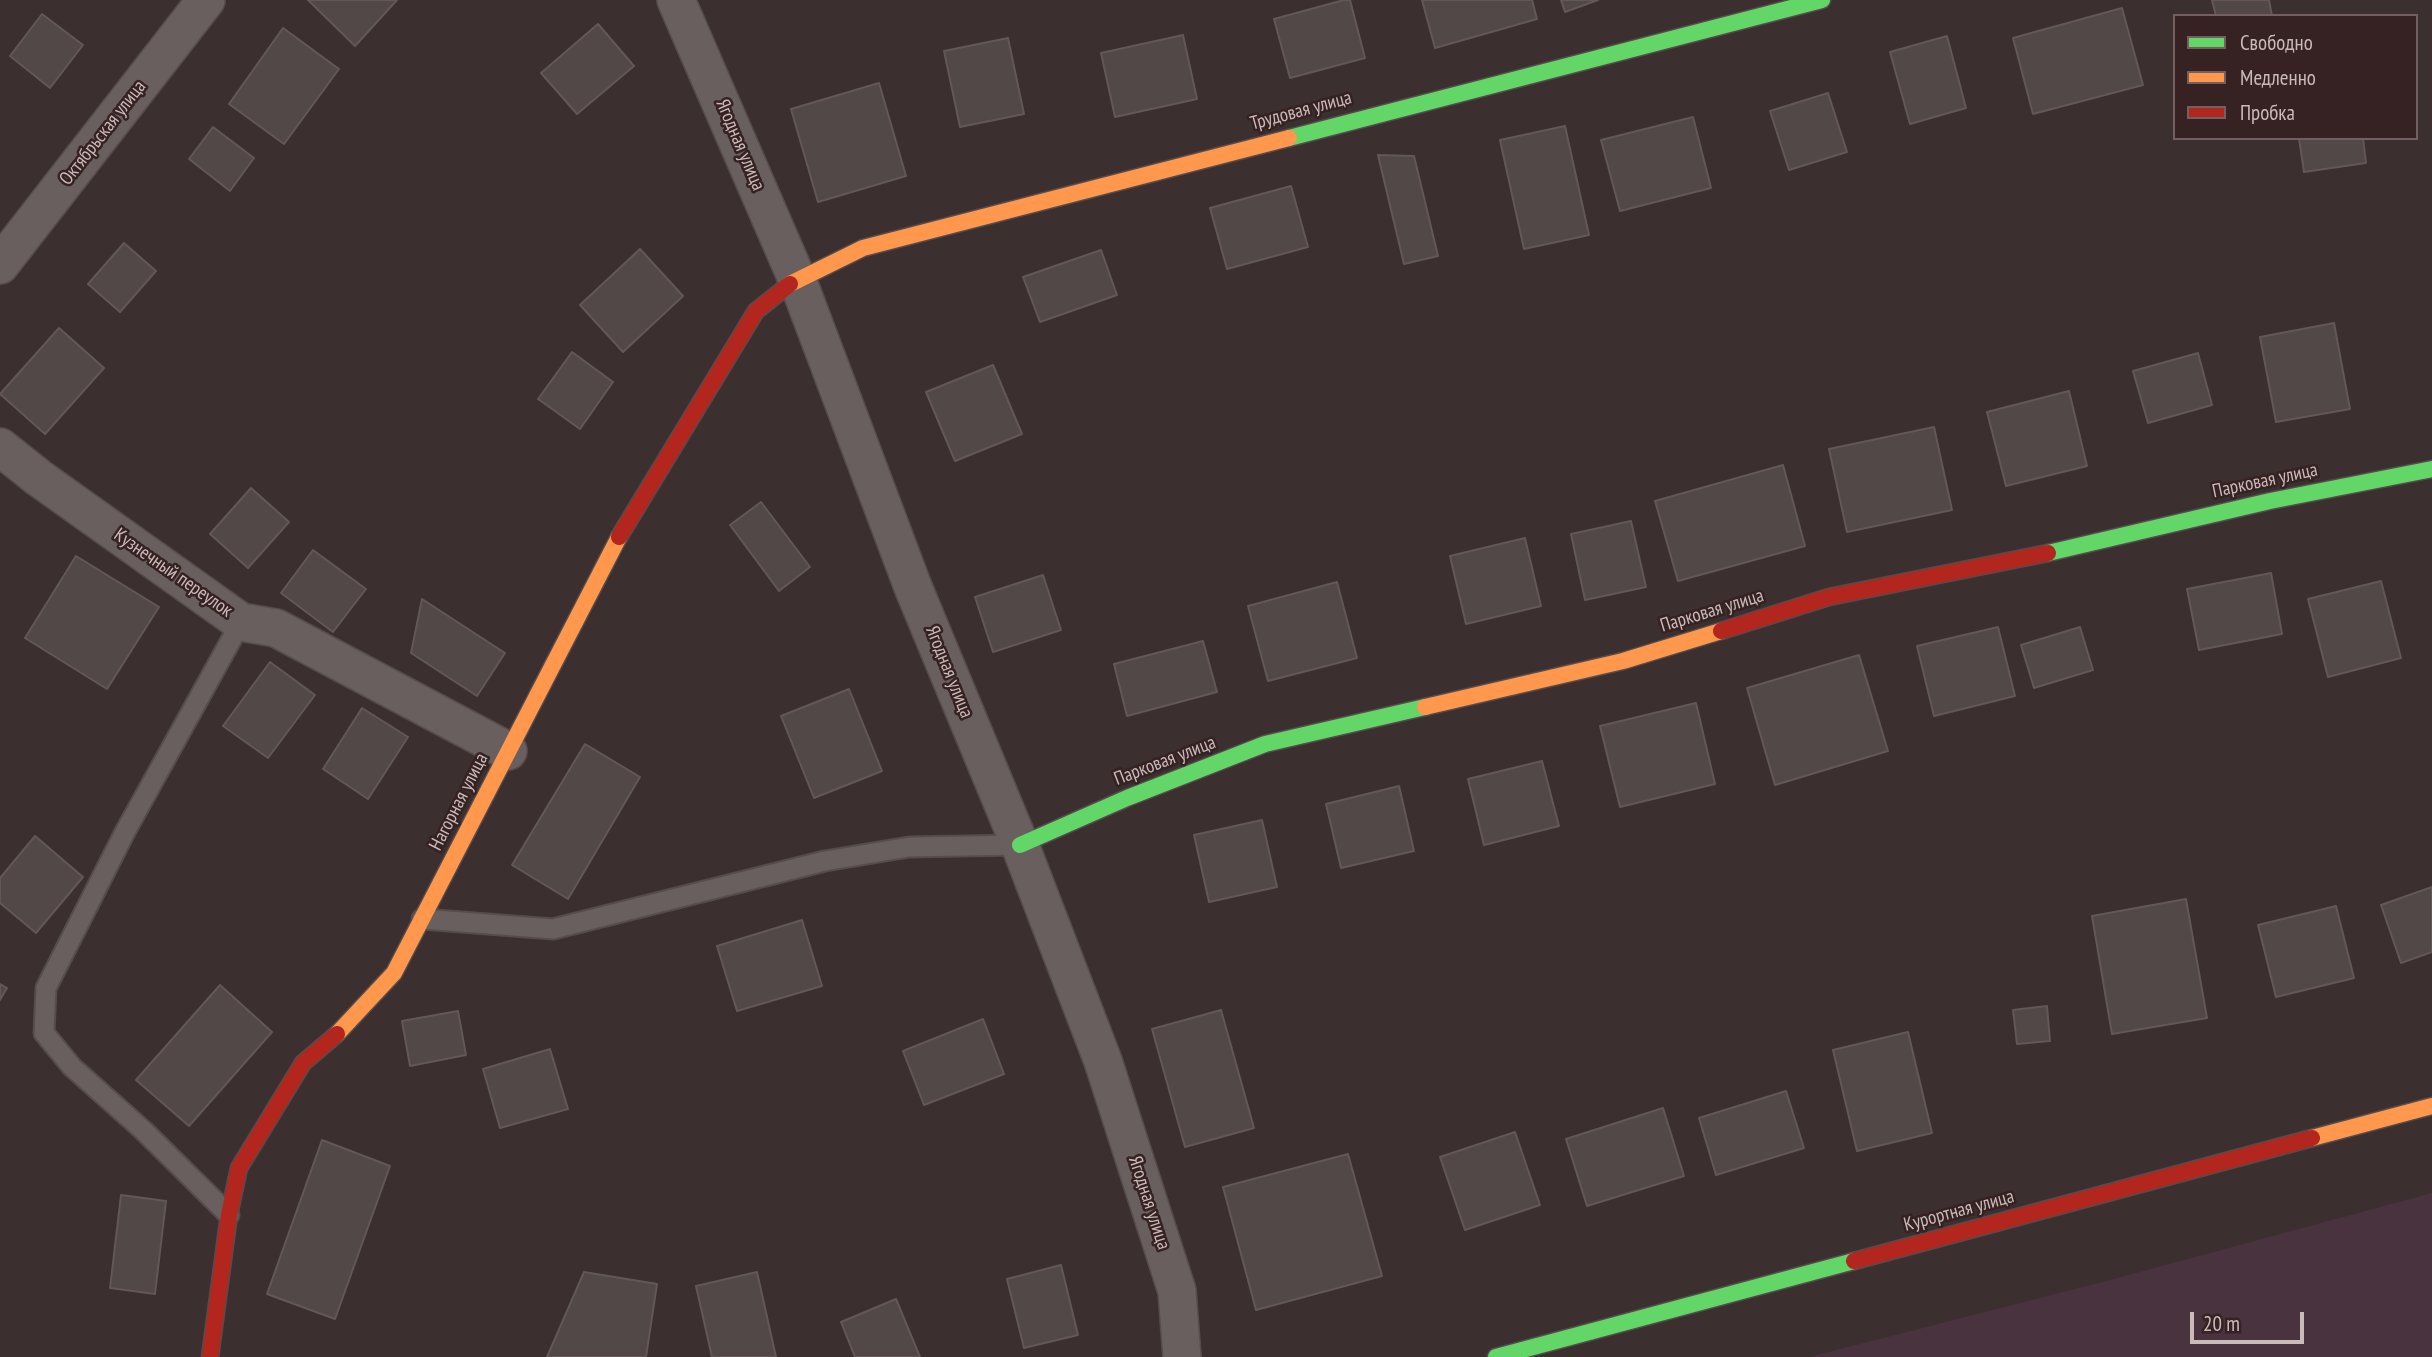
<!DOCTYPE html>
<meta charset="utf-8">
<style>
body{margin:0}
#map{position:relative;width:2432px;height:1357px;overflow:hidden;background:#3b2f2f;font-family:"PT Sans Narrow",sans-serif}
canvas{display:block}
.legend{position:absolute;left:2173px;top:14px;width:245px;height:126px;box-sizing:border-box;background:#362222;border:2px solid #725f5f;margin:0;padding:9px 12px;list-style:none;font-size:21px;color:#cbbaba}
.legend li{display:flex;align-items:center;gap:14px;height:35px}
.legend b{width:35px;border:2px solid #725f5f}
.scale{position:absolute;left:2190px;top:1312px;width:114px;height:32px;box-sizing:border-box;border:4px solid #cbbaba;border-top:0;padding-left:9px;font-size:21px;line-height:24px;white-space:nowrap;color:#cbbaba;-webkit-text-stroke:5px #362222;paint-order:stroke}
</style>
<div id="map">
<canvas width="2432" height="1357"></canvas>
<ul class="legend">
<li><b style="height:9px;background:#63d668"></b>Свободно</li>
<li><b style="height:9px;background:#ff974d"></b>Медленно</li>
<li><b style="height:9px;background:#b3261e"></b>Пробка</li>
</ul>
<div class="scale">20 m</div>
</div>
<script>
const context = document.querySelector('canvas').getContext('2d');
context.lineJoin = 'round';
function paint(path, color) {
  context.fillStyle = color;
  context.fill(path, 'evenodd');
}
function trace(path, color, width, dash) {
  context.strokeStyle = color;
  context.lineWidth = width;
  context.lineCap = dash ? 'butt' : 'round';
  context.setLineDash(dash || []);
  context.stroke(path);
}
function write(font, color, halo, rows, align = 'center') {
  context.font = font + ' "PT Sans Narrow",sans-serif';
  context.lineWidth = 5;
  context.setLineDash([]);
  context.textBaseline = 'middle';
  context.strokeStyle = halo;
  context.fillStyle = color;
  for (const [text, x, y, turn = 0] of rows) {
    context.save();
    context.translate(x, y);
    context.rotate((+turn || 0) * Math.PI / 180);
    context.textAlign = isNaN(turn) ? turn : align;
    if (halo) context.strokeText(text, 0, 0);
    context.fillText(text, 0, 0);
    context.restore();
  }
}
paint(new Path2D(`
 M2432 1193V1357H1809L2110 1280Z`), '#49333f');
const building = new Path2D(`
 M308 0H397L355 46Z
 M1344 0H1350L1365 58 1290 78 1274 19Z
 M1422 0H1532L1537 19 1435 48Z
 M1561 0H1598L1565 12Z
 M2212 0H2269L2272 16H2216Z
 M2122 8 2143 85 2033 114 2013 38Z
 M42 14 83 45 50 88 10 56Z
 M598 24 634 66 577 114 541 73Z
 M283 28 339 69 284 144 229 104Z
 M1183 35 1197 99 1115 117 1101 53Z
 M1947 36 1966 108 1910 124 1890 52Z
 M1008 38 1024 114 960 127 944 51Z
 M879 83 906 176 818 202 791 109Z
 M1828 93 1847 152 1789 170 1770 111Z
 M1693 117 1711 188 1620 211 1601 140Z
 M1565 126 1589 235 1524 249 1500 140Z
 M213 127 254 158 230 191 189 159Z
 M2299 138H2363L2366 163 2304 172Z
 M1378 155 1414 156 1438 256 1404 264Z
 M1291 186 1308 247 1227 269 1210 208Z
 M124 243 156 271 120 312 88 284Z
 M640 249 683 296 623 352 580 305Z
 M1101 250 1117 295 1040 322 1023 277Z
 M2334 323 2350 409 2276 422 2260 337Z
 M59 328 104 368 45 434 0 394Z
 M572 352 613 382 580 429 538 399Z
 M2198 353 2212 405 2148 423 2133 371Z
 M993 365 1022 434 955 461 926 392Z
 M2069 391 2087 466 2006 486 1987 412Z
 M1934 427 1952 510 1847 532 1829 449Z
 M1783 465 1805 546 1678 581 1655 501Z
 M251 488 289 522 248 568 210 534Z
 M761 502 810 567 779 591 730 525Z
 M1631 521 1646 587 1585 600 1571 534Z
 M1525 538 1541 606 1466 624 1450 556Z
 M313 550 366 589 333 632 281 593Z
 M76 556 159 607 107 689 25 638Z
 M2271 573 2282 634 2199 650 2187 589Z
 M1043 575 1061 630 993 652 975 597Z
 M2381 581 2401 658 2328 677 2308 599Z
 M1337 582 1357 658 1268 681 1248 606Z
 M422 599 505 653 477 696 411 653Z
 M1998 627 2015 696 1934 716 1917 646Z
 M2080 627 2093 670 2034 688 2021 645Z
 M1203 641 1217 692 1127 716 1114 664Z
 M1859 655 1888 751 1775 785 1747 688Z
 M270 662 315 695 268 758 223 726Z
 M849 689 882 771 814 798 781 716Z
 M1696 703 1715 784 1620 807 1600 726Z
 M362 708 408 737 368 799 323 769Z
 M585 744 640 777 568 899 512 865Z
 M1542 761 1559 826 1484 845 1468 779Z
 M1399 786 1414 851 1341 868 1326 804Z
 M1262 820 1277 887 1209 902 1194 835Z
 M35 836 83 877 36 933 0 903V878Z
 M2432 887V952L2401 963 2381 905Z
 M2186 899 2207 1018 2112 1034 2092 916Z
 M2336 906 2354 978 2276 997 2258 925Z
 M802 920 822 986 737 1011 717 946Z
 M0 984 7 988 0 1000Z
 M220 985 272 1032 189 1126 136 1080Z
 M2047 1006 2050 1041 2017 1044 2013 1010Z
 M1221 1010 1254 1128 1185 1147 1152 1029Z
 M458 1011 466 1055 410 1066 402 1021Z
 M983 1019 1004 1074 924 1105 903 1051Z
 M1908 1032 1932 1133 1857 1151 1833 1050Z
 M550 1049 568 1109 500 1128 483 1069Z
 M1786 1091 1804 1148 1716 1175 1699 1118Z
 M1663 1108 1684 1176 1587 1206 1566 1139Z
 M1515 1132 1540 1205 1465 1230 1440 1157Z
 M322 1140 390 1166 335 1319 267 1294Z
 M1348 1154 1382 1276 1256 1310 1223 1187Z
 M121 1195 166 1201 155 1294 110 1288Z
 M1061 1265 1078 1335 1024 1348 1007 1279Z
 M584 1272 657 1284 646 1357H547Z
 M757 1272 776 1357H712L696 1286Z
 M896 1299 920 1357H855L841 1322Z`);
paint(building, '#524848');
trace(building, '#635757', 2);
const lane = new Path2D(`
 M422 919 553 929 825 861 909 847 1020 845
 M229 1215 144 1131 72 1067 44 1033 46 988 125 832 241 622`);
const street = new Path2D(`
 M676 0 797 279 913 587 1020 845 1103 1061 1177 1291 1182 1357
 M0 265 206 0
 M0 447 39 478 241 622 276 628 508 751`);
const fast = new Path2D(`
 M1289 138 1822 0
 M2048 553 2270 501 2432 469
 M1020 845 1127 798 1265 744 1425 707
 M1496 1357 1854 1261`);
const slow = new Path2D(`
 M790 284 863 248 1289 138
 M1425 707 1623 661 1721 631
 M337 1034 394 973 619 537
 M2312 1138 2432 1106`);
const jam = new Path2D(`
 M619 537 756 311 790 284
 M1721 631 1829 597 2048 553
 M1854 1261 2312 1138
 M210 1357 229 1215 239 1168 303 1063 337 1034`);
trace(lane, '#564c4d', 23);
trace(street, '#564c4d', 40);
trace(fast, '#564c4d', 19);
trace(slow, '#564c4d', 19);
trace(jam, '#564c4d', 19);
trace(lane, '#695f5f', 19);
trace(street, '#695f5f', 37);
trace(fast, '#63d668', 16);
trace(slow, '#ff974d', 16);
trace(jam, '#b3261e', 16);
write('19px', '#cbbaba', '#362222', [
 ["Трудовая улица",1301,111,-15],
 ["Октябрьская улица",103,133,-52],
 ["Ягодная улица",740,145,67],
 ["Парковая улица",2265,481,-12],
 ["Кузнечный переулок",173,573,35],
 ["Парковая улица",1712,611,-17],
 ["Ягодная улица",949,672,68],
 ["Парковая улица",1165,761,-21],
 ["Нагорная улица",459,802,-63],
 ["Ягодная улица",1149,1203,72],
 ["Курортная улица",1959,1211,-15]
]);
</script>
